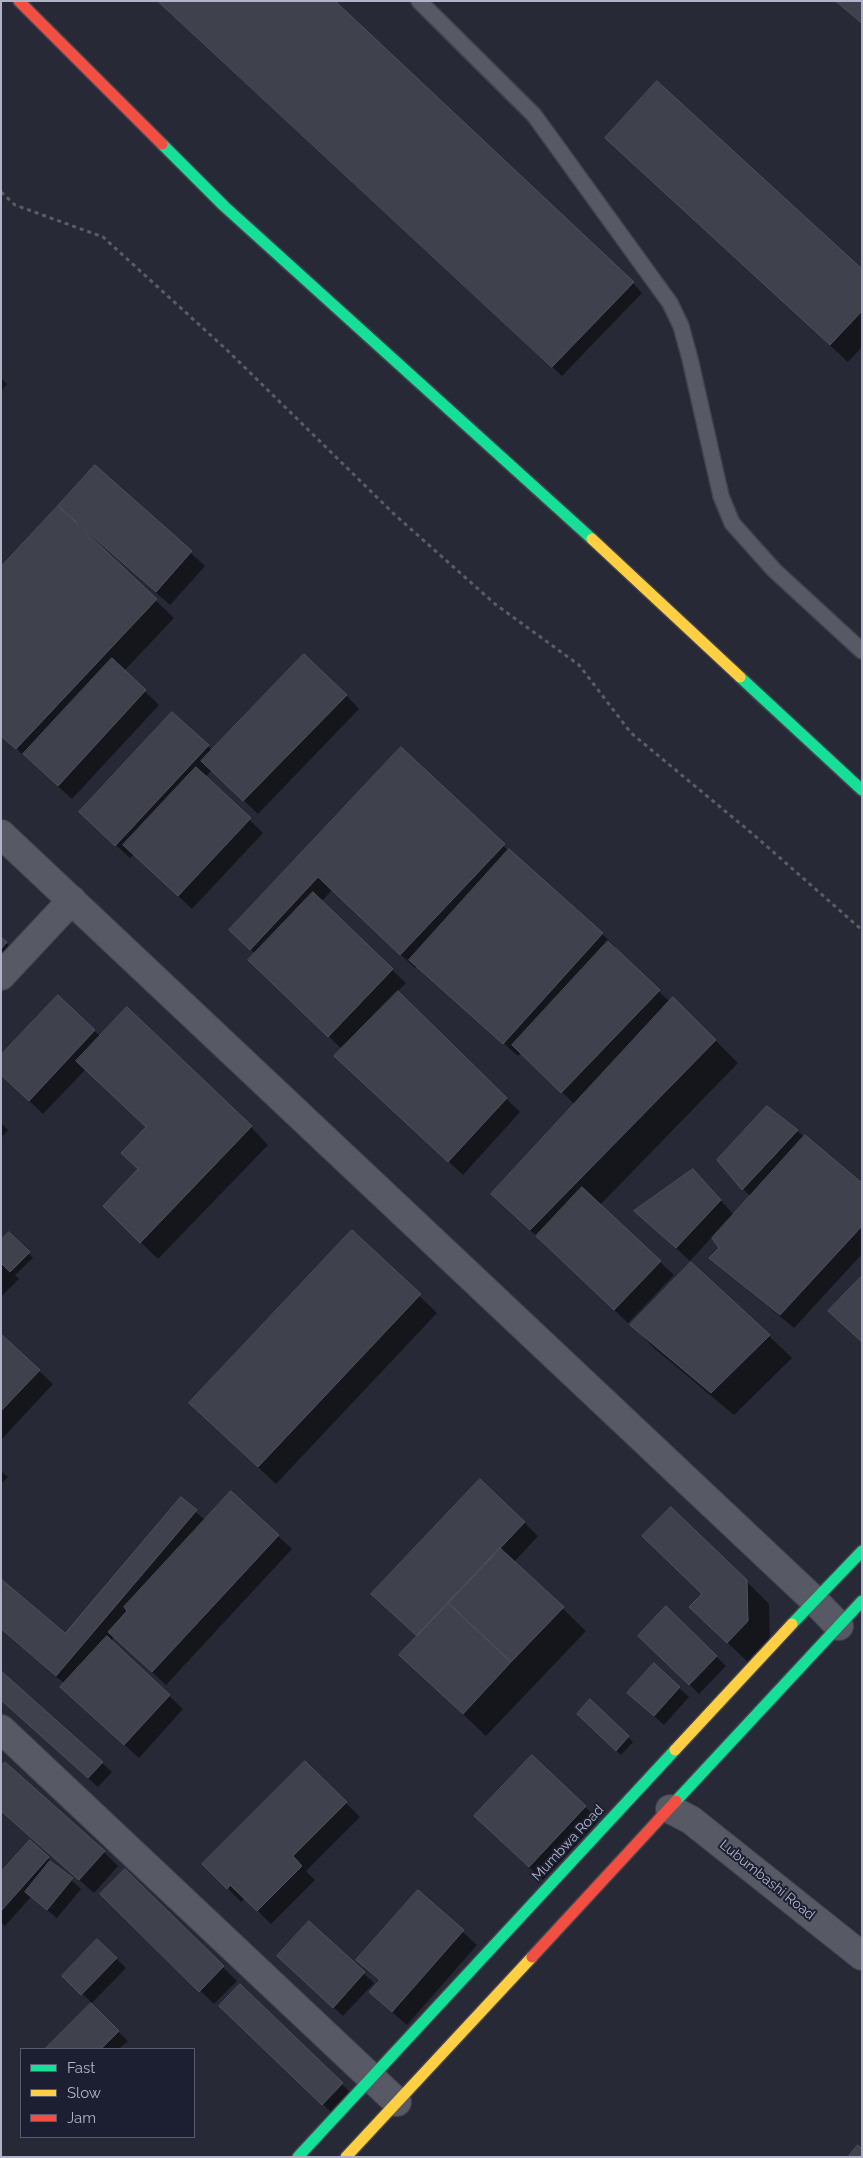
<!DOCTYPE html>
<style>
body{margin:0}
#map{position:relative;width:863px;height:2158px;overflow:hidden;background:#272a36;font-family:Raleway,sans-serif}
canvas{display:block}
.frame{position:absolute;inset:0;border:2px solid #b1b4c8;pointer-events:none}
.legend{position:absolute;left:20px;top:2048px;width:175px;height:90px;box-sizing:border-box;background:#1b1f31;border:1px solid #575b6d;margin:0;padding:6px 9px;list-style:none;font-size:15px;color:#b1b4c8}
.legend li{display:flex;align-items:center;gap:10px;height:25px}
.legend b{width:25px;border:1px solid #575b6d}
</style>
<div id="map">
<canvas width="863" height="2158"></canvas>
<div class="frame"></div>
<ul class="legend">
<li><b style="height:6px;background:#16e098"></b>Fast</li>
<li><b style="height:6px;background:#ffcf43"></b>Slow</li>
<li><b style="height:6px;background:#f24e42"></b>Jam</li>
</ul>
</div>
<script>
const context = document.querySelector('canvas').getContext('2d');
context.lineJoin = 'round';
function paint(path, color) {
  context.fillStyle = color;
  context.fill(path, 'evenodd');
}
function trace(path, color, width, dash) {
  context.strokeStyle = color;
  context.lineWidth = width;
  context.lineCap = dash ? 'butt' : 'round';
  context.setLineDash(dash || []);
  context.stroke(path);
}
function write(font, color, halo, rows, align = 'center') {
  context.font = font + ' Raleway,sans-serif';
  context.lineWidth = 4;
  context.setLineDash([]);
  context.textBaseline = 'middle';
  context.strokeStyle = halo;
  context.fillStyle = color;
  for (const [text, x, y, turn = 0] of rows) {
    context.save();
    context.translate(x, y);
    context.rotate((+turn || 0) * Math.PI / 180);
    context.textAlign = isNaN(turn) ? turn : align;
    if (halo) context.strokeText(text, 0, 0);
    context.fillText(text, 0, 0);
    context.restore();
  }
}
paint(new Path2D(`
 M159 1 633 283 642 293 562 376Z
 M624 155 862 271V347L848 362Z
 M1 378 7 384 1 391Z
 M95 467 205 566 170 605 84 529 82 530 174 618 124 671 159 705 72 799 1 735V569Z
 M346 695 359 709 258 814 212 770 205 777 263 833 192 909 134 854 130 858 95 826 208 746 212 751Z
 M401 749 517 859 602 934 616 947 614 949 670 1002 673 998 738 1063 600 1205 674 1275 628 1323 492 1194 575 1105 522 1052 518 1056 417 966 415 968 332 890 321 902 406 983 397 992 520 1112 463 1175 350 1070 343 1050 263 974 255 954 231 930Z
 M1 938 16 952 1 968Z
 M58 997 101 1037 251 1127 268 1145 158 1259 122 1224 139 1170 147 1127 86 1069 43 1114 1 1074Z
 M1 1123 8 1130 1 1138Z
 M797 1131 862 1185V1254L794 1328 725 1271 711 1258 720 1248 712 1237 690 1261 636 1211 707 1185 734 1215 751 1197 743 1189Z
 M352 1232 437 1313 276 1484 208 1420Z
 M9 1234 33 1258 15 1275 19 1279 1 1297V1242Z
 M632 1325 769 1336 792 1358 734 1415 654 1348Z
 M1 1335 53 1384 1 1440Z
 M1 1471 8 1477 1 1484Z
 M181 1499 206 1521 278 1536 292 1549 166 1685 114 1637 111 1642 183 1709 139 1758 76 1701 65 1684 1 1630V1581L65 1635Z
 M524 1522 538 1536 514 1562 586 1631 486 1736 424 1677 418 1637 387 1608Z
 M746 1581 769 1604 770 1644 751 1665 713 1629Z
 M666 1608 726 1666 699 1694 640 1636Z
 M654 1665 689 1697 664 1725 638 1702Z
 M1 1700 102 1763 112 1772 98 1787Z
 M590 1701 633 1742 621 1755 578 1714Z
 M305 1763 360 1817 306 1871 315 1880 271 1924 245 1898 241 1902 204 1864Z
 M585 1807 599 1820 543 1880 489 1830Z
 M1 1811 104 1852 118 1866 94 1893Z
 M30 1842 81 1889 57 1918 31 1897 5 1926 1 1923V1874Z
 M125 1871 237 1981 214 2004 102 1894Z
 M418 1892 477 1945 407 2025 385 2006 381 1981 358 1960Z
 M309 1923 374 1983 343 2016 288 1966Z
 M97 1940 126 1968 92 2003 73 1985Z
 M240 1986 351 2093 332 2113 221 2006Z
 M91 2005 128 2041 119 2049H47Z`), '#0007');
const building = new Path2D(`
 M158 1H335L634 282 552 367Z
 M836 1H862V23Z
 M657 81 862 269V311L830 345 605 138Z
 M95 465 192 551 156 592 58 506Z
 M58 506 157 599 16 749 1 736V567Z
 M304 654 347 695 243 801 201 761Z
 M112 658 146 690 58 786 23 754Z
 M172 712 209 745 115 846 79 812Z
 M401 747 505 844 400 955 318 877 250 950 229 930Z
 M196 767 251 818 178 896 123 845Z
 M509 849 603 933 503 1044 409 960Z
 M313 892 393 969 328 1037 248 960Z
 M1 937 7 942 1 949Z
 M608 941 660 990 561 1093 512 1045Z
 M398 991 507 1098 448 1162 334 1056Z
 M58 995 95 1030 29 1101 1 1075V1055Z
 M673 997 716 1040 530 1230 491 1194Z
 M127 1007 252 1126 140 1243 103 1206 138 1169 121 1153 146 1127 76 1061Z
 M767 1106 798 1130 742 1190 717 1160Z
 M805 1135 862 1183V1226L780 1315 709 1258 719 1248 712 1238Z
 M693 1169 721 1200 676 1248 634 1211Z
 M582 1187 661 1261 614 1310 536 1236Z
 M352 1230 421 1294 258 1467 189 1403Z
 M9 1232 30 1252 10 1272 1 1263V1240Z
 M691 1262 770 1335 711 1393 630 1325Z
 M862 1276V1342L828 1311Z
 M1 1334 40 1370 1 1411Z
 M480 1479 525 1522 417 1636 371 1594Z
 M231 1491 279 1535 152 1672 108 1632 127 1611 124 1607Z
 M181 1497 197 1510 56 1676 1 1629V1579L65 1633Z
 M671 1507 747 1580 748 1621 727 1643 689 1607 702 1594 642 1536Z
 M500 1548 564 1607 511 1662 448 1603Z
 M448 1603 511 1662 463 1714 399 1655Z
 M666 1606 717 1656 689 1685 638 1636Z
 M107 1636 170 1695 124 1745 60 1687Z
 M654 1663 680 1687 654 1716 627 1693Z
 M1 1671 103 1762 88 1778 1 1700Z
 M590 1699 629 1736 616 1751 577 1714Z
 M532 1755 586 1806 529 1867 474 1816Z
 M305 1761 347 1802 293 1856 302 1866 257 1911 230 1885 227 1889 202 1864Z
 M5 1762 105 1851 79 1880 1 1811V1766Z
 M30 1840 49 1857 1 1911V1872Z
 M50 1861 73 1878 47 1910 25 1892Z
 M125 1869 224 1966 199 1992 100 1894Z
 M418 1890 464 1930 392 2012 369 1992 380 1980 356 1960Z
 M309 1921 365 1972 333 2008 277 1956Z
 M97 1939 117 1958 81 1995 62 1976Z
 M240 1984 343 2083 322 2105 219 2006Z
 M91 2003 119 2031 101 2049H45Z
 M858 2145 862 2149V2157H848Z`);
paint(building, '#3f414c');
trace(building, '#4f525e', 1);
const lane = new Path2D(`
 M419 1 534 115 670 303 681 326 690 359 721 496 732 523 774 570 862 651`);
const street = new Path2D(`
 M1 834 814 1600 839 1626
 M1 976 72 900
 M1 1729 397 2102
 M670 1809 691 1820 862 1956`);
const fast = new Path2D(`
 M162 144 224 206 592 539
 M740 677 862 790
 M792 1624 862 1551
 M676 1801 862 1601
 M298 2157 675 1750`);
const slow = new Path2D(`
 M592 539 740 677
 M675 1750 792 1624
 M346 2157 532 1957`);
const jam = new Path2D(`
 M19 1 162 144
 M532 1957 676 1801`);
trace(lane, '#42444d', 18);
trace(street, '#42444d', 30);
trace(fast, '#42444d', 14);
trace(slow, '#42444d', 14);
trace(jam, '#42444d', 14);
trace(new Path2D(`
 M1 192 15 205 103 237 228 351 394 514 495 604 579 665 631 733 754 835 862 930`), '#595d66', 3, [4, 4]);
trace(lane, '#575964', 15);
trace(street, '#575964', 28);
trace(fast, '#16e098', 11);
trace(slow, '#ffcf43', 11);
trace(jam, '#f24e42', 11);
write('14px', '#b1b4c8', '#1b1f31', [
 ["Mumbwa Road",568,1843,-47],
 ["Lubumbashi Road",767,1880,39]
]);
</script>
